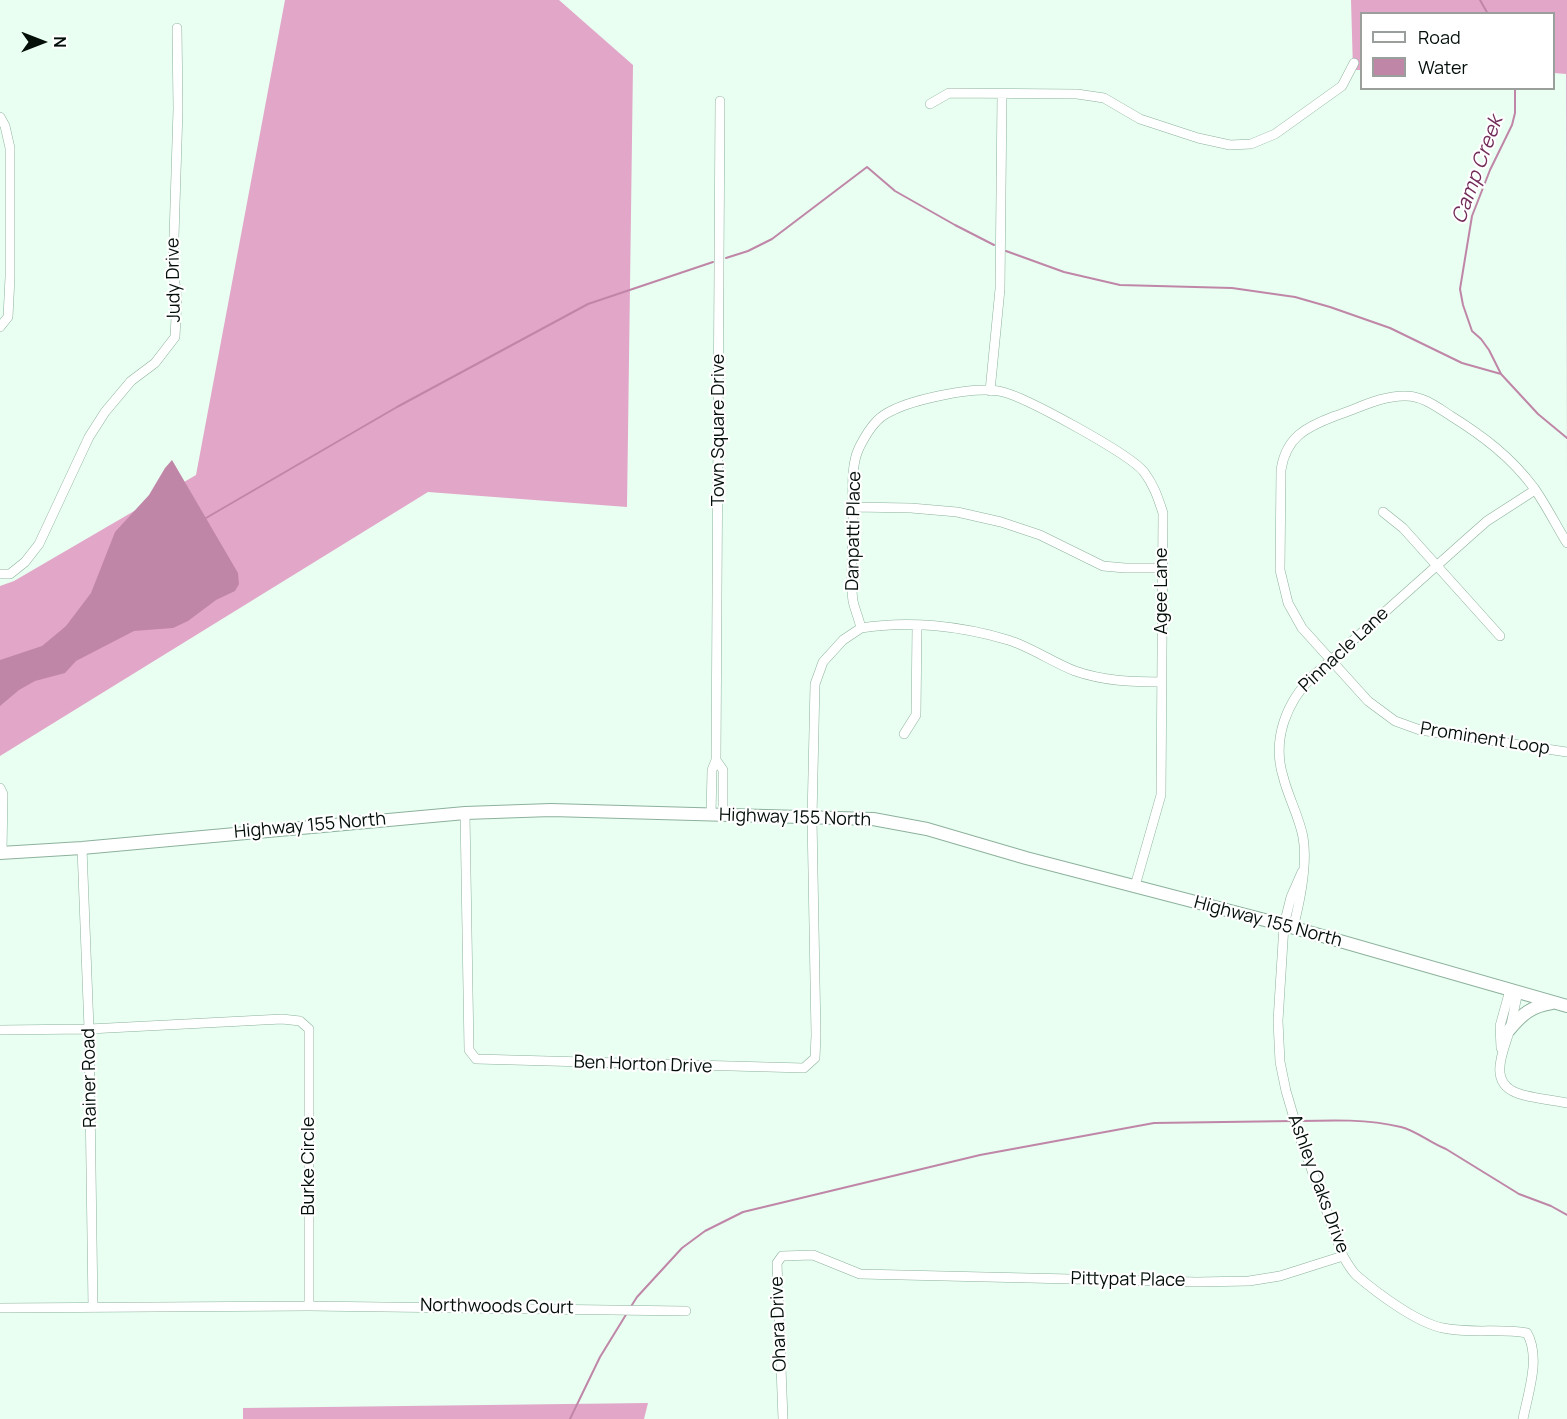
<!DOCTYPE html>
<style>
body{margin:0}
#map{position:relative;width:1567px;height:1419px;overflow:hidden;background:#e8fff1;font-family:Manrope,sans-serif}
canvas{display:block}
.legend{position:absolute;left:1360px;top:12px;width:195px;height:78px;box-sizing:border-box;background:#fff;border:2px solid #9a9f9c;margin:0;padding:8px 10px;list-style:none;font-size:18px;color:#030f08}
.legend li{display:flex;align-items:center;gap:12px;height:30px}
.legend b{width:30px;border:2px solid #9a9f9c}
.north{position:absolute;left:12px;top:12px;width:60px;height:60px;-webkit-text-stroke:4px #fff;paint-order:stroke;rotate:90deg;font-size:16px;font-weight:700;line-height:24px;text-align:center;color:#030f08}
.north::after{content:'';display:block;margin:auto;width:21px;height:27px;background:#030f08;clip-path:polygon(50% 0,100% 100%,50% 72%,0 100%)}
</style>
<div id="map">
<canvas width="1567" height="1419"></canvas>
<ul class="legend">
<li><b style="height:8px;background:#fff"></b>Road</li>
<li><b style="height:16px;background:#c086a8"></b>Water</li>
</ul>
<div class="north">N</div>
</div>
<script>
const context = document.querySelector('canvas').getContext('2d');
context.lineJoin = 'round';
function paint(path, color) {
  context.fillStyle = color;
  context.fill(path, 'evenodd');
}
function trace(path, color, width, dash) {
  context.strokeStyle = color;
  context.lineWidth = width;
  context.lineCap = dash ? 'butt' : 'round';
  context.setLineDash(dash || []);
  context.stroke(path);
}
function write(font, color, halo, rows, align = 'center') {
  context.font = font + ' Manrope,sans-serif';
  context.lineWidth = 4.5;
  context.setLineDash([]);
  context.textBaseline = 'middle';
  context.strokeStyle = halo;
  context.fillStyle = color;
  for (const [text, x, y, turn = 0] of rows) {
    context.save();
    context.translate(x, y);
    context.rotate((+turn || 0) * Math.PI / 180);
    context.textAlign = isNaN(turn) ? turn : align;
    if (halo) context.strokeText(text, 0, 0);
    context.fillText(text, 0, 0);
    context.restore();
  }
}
paint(new Path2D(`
 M285 0H559L633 65 627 507 428 492 0 756V586L14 581 196 475Z
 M1351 0H1567V475L1566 74 1554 73V14H1362L1361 70H1353Z
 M648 1403 644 1419H243V1408Z`), '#e2a6c9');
paint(new Path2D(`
 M172 460 238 573 239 584 235 591 216 600 188 621 173 628 134 631 76 661 65 673 35 681 19 690 0 706V660L42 646 66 626 91 593 115 532 149 495 165 468Z`), '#c086a8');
trace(new Path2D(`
 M1480 0 1488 14
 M1515 88V113L1512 125 1490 170 1472 216 1460 289 1463 305 1472 331 1481 339 1489 350 1501 374 1538 414 1567 438
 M1006 251 1064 272 1120 285 1232 288 1295 297 1330 307 1390 328 1462 363 1501 374
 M726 258 748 251 772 239 867 167 895 191 955 225 994 245
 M206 518 397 407 588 304 713 262
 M1299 1121C1333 1120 1367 1119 1401 1127 1417 1131 1430 1143 1446 1149L1519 1194 1551 1206 1567 1215
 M630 1308 637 1297 682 1248 705 1231 743 1212 980 1155 1154 1123 1293 1121
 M570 1419 600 1357 627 1313`), '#c086a8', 2);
const street = new Path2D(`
 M930 104 949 93 1077 94 1104 98 1140 119 1198 138 1230 145 1251 144 1275 134 1342 86 1354 63
 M0 117 5 126 10 148V277L8 317 0 327
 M990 391 1000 289 1002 95
 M854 507 911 508 957 512 1001 522 1040 535 1103 566 1125 568H1162
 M1383 512 1403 528 1500 636
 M1567 543C1556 525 1546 505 1534 488 1511 457 1483 436 1451 416 1437 407 1423 396 1406 396 1382 395 1357 409 1335 416 1306 427 1286 437 1281 470L1280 570 1288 603 1302 628 1368 701 1395 721 1420 730 1567 752
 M0 574H10L25 562 39 544 89 437 105 412 131 381 155 363 175 337 177 298 173 269 178 109 177 28
 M861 628C909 620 962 626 1008 640 1031 647 1052 662 1075 671 1104 681 1131 682 1162 682
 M904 734 916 715 917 626
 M716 760 723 770V815
 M0 788 3 794 2 853
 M465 813 469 1050 476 1059 804 1068 815 1058 816 1035 812 818 815 684 823 662 843 640 861 628C859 619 855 610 853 601 850 582 853 545 853 524 854 501 849 469 859 448 865 436 873 422 884 415 907 400 976 385 1003 392 1027 398 1130 454 1144 472 1154 485 1158 498 1163 513L1161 795 1135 886
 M711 815 712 770 716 760 720 101
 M82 848 89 1029 93 1308
 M1302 872 1291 897 1284 925 1278 1021 1280 1062 1286 1091 1299 1135 1343 1256C1347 1263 1351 1270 1356 1275 1377 1293 1417 1323 1443 1328 1471 1334 1500 1328 1527 1333 1541 1358 1528 1393 1523 1419
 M1293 928C1300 901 1308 865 1303 837 1299 816 1288 797 1283 776 1272 740 1286 702 1313 676L1470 536 1487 521 1535 490
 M1518 992C1515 1004 1513 1017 1510 1029 1504 1050 1487 1082 1517 1093 1530 1098 1552 1100 1567 1103
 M0 1030 89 1029 282 1019 300 1021 309 1029V1306
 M1501 1048 1500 1026 1510 990
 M0 1308 309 1306 686 1311
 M783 1419 777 1263 782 1256 813 1255 860 1274 1197 1282 1249 1281 1280 1276 1343 1256`);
const secondary = new Path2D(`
 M0 853 82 848 465 813 551 810 873 819 927 829 1026 858 1284 925 1567 1006
 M1509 1030C1522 1014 1532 1006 1552 1003`);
trace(street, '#8db19c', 10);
trace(secondary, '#8db19c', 14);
trace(street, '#fff', 9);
trace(secondary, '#fff', 12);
write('18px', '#030f08', '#fff', [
 ["Judy Drive",174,280,-91],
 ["Town Square Drive",719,430,-90],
 ["Danpatti Place",854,531,-89],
 ["Agee Lane",1162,591,-90],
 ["Pinnacle Lane",1344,650,-43],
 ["Prominent Loop",1485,739,9],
 ["Highway 155 North",795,818,2],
 ["Highway 155 North",310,826,-5],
 ["Highway 155 North",1268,922,15],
 ["Ben Horton Drive",643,1065,2],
 ["Rainer Road",90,1078,-91],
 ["Burke Circle",309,1166,-90],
 ["Ashley Oaks Drive",1318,1184,70],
 ["Pittypat Place",1128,1280,1],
 ["Northwoods Court",497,1307,1],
 ["Ohara Drive",779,1324,-92]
]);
write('italic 20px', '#732d5b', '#fff', [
 ["Camp Creek",1478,170,-70]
]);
</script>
